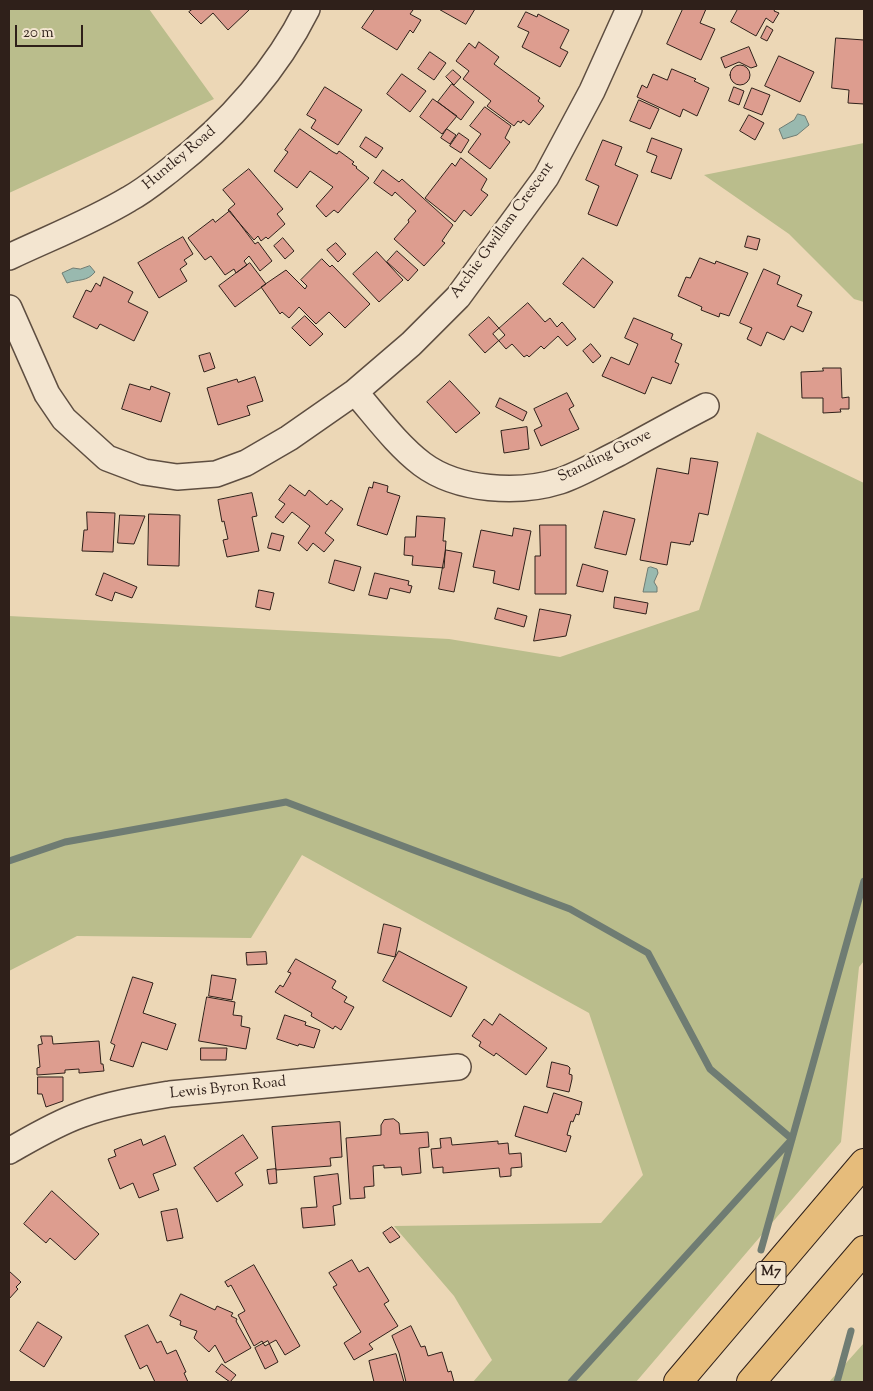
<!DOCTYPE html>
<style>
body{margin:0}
#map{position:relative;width:873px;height:1391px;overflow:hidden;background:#ecd7b6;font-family:"Sorts Mill Goudy",serif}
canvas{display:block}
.frame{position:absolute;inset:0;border:10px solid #2f201a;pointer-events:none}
.scale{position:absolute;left:15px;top:25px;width:68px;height:22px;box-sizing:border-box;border:2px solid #2f201a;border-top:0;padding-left:6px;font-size:15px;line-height:18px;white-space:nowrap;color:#2f201a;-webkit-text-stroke:4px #f3e5d0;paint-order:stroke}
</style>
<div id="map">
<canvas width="873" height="1391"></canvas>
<div class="frame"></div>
<div class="scale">20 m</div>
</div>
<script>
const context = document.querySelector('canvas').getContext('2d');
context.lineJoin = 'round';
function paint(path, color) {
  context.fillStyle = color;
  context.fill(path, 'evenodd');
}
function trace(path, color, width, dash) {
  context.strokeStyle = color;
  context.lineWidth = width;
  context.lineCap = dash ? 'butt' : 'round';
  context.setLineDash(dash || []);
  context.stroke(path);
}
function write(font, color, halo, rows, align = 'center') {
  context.font = font + ' "Sorts Mill Goudy",serif';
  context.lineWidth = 5;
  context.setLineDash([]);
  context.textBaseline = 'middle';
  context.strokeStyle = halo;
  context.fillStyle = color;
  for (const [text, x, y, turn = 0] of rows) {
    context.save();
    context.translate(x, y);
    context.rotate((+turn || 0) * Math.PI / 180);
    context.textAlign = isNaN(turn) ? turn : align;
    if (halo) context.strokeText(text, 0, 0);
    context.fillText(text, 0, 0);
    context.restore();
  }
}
paint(new Path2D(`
 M9 9H149L214 99 9 193Z
 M864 143V302L854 299 789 234 704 175Z
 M757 432 864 483V961L859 967 841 1142 636 1382H473L492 1360 454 1296 394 1226 601 1223 643 1175 589 1013 302 855 251 938 77 936 9 971V616L449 639 560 657 699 610Z
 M864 1343V1382H829Z`), '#babd8c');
const water = new Path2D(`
 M798 114 805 116 809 125 797 135 783 139 779 129 794 120Z
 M90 266 95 272C87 282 78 279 67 283L62 273 73 268 80 269Z
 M651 567 657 569 658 573 654 582 657 587V592H643L648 568Z`);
paint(water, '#99b9af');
trace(water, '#6f7c73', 1);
trace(new Path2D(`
 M9 861 65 842 286 802 570 909 648 953 710 1069 792 1139 571 1382
 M761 1250 864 881
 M837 1382 851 1331`), '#6f7c73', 7);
const building = new Path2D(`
 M193 9H248L249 10 228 30 213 13 201 24 189 12Z
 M375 9H411L413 10 410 14 421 20 413 33 410 30 397 50 362 28Z
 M439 9H475L466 24Z
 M683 9H706L700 23 715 29 701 60 667 44Z
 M738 9H775L774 11 779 13 773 23 766 18 756 36 731 22Z
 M526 12 537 17 538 14 569 30 560 48 568 52 560 67 522 47 529 32 518 27Z
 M767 26 773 30 767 41 761 38Z
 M836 38 864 40V104L848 103 849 90 832 88Z
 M479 42 499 57 494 64 540 98 538 101 544 106 529 125 523 120 521 123 518 121 514 126 487 106 491 101 463 79 469 71 456 61 469 43 475 48Z
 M749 47 757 66 751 68 739 62 725 68 721 58Z
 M430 52 446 63 434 80 418 69Z
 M779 56 814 72 800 102 765 86Z
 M730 75a10 10 0 1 1 20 0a10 10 0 1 1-20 0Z
 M672 69 696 79 694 81 709 88 697 116 683 109 680 117 637 97 642 85 647 88 653 74 667 80Z
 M453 70 461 77 454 85 446 77Z
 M402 74 426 91 410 112 387 94Z
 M452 84 474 102 461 120 438 102Z
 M325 87 362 110 338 145 311 128 316 120 307 115Z
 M734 87 744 91 739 105 729 101Z
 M752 88 770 95 762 115 744 108Z
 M433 99 457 116 442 134 420 117Z
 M639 100 659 109 650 129 630 121Z
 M485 107 511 126 505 138 510 142 490 169 468 152 481 134 470 126Z
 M749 115 764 123 755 140 740 131Z
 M300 129 333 152 337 154 339 151 354 162 352 164 357 167 356 168 369 178 338 213 334 210 326 217 316 206 333 187 310 171 297 188 274 171 288 152 285 150Z
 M447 129 456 135 450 144 441 138Z
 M459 133 469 140 461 153 450 146Z
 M366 137 383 148 376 158 360 147Z
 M652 138 682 149 671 179 651 172 657 156 647 152Z
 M603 140 622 147 615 165 638 175 617 226 588 214 599 186 586 180Z
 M461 158 487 179 481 190 488 195 471 216 464 210 455 222 425 198 452 163 455 166Z
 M249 169 283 209 277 214 285 224 268 239 266 237 261 241 258 236 254 240 228 210 235 204 223 190Z
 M383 170 399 182 402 179 453 225 442 241 445 243 424 266 394 239 409 222 408 220 416 211 395 192 392 196 374 183Z
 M230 211 255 244 258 242 272 261 260 271 249 256 244 261 247 265 236 273 234 269 225 275 211 256 205 260 188 238 213 219 215 222Z
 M748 236 760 239 757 250 745 247Z
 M183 237 193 254 184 260 187 264 180 269 187 281 159 298 138 263Z
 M283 238 294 251 285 259 274 246Z
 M336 243 346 254 338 262 327 250Z
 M397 251 418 270 408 281 387 262Z
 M377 252 403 280 379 302 353 274Z
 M583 258 613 282 594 308 563 284Z
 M700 258 715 264 716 261 748 273 729 316 720 313 719 317 701 310 702 307 678 296 686 277 690 278Z
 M322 259 330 267 332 265 370 304 345 328 329 312 316 324 299 307 289 318 282 312 280 314 261 287 286 270 305 289 307 286 301 280Z
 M250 263 266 284 235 307 219 286Z
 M764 269 780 276 777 284 802 295 797 306 812 312 803 332 791 326 784 340 767 332 761 346 747 339 752 328 740 323Z
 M104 277 133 292 128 302 148 312 134 341 100 324 97 329 73 317 86 290 91 292 96 283 100 286Z
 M528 303 545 322 550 318 557 327 562 322 576 339 567 346 558 336 544 349 541 346 529 357 527 355 524 357 512 344 506 349 493 334Z
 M305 316 323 334 310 346 292 328Z
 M489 317 505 335 485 353 469 335Z
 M634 318 673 334 671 339 682 344 675 362 679 364 671 384 652 377 645 394 602 376 611 357 629 365 638 344 625 338Z
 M591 344 601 356 593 363 583 351Z
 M210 353 215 368 204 372 199 356Z
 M823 368H841L842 398 849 397V409H840L841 412 823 413V398H802L801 372 823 371Z
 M255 377 263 401 247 406 250 415 218 425 207 388 237 379 238 382Z
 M450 381 480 413 456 433 427 402Z
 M130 384 150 390 151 386 170 393 161 422 122 409Z
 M567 393 574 406 569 409 579 429 541 446 534 430 542 426 534 409Z
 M500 398 527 412 523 421 496 407Z
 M527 427 529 449 504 453 501 431Z
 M691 458 718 462 708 515 699 513 693 542 691 541 690 545 671 542 667 565 640 560 657 468 688 474Z
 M374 482 388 486 387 492 400 496 387 535 357 525 369 487 372 488Z
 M290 485 305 496 309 490 327 505 331 500 343 509 325 533 334 540 324 552 313 543 307 551 298 543 310 526 292 512 283 523 275 517 285 504 279 500Z
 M252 493 257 516 252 517 259 551 227 557 223 540 228 539 224 521 222 522 218 500Z
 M604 511 635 519 626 555 595 548Z
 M87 512 115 513 113 552 82 551 84 530H87Z
 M149 514 180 515 179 566 148 565Z
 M120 515 145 516 134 544 118 543Z
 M417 516 445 518 443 541H446L444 568 412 565 413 556 404 555 405 537H415Z
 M540 525H566V594H535V556H540Z
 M514 528 531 531 519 590 493 583 495 571 473 567 481 530 512 536Z
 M272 533 284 536 280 551 268 548Z
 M446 550 462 553 454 592 439 589Z
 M335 560 361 567 354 591 329 583Z
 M583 564 608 571 603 592 577 586Z
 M104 573 137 587 132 598 115 592 112 601 96 595Z
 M375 573 409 581 408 585 412 586 410 593 390 588 387 599 369 595Z
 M259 590 274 593 270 610 256 607Z
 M615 597 648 603 646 614 614 608Z
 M498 608 527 616 524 627 495 619Z
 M540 609 571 615 566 636 534 641Z
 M384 924 401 928 395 957 378 953Z
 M399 951 467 987 451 1017 383 981Z
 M266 952 267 964 247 965 246 953Z
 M296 959 336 981 332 988 347 997 344 1002 354 1007 341 1030 335 1026 333 1029 311 1016 312 1013 275 992 280 985 283 987 291 973 288 972Z
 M212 975 236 979 232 1000 209 996Z
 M133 977 153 983 143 1013 176 1024 167 1050 142 1042 133 1067 110 1060 115 1045 111 1043Z
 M207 997 235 1002 233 1015 242 1016 241 1026 250 1028 246 1049 199 1041Z
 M500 1014 547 1048 526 1075 496 1053 494 1056 479 1046 481 1042 472 1036 484 1019 492 1025Z
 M285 1015 306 1022 305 1025 320 1030 314 1048 299 1044 298 1046 277 1039Z
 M41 1036H52L53 1044 99 1041 101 1064H103L104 1071 79 1073V1069L65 1070V1073L37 1075V1068L40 1067 38 1045 42 1044Z
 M201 1048H227L226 1060H201Z
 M552 1062 568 1066 570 1068 569 1074 572 1075V1079L569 1092 547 1087Z
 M38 1077H63V1101L46 1107 42 1094H38Z
 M554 1093 582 1102 579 1115 576 1114 573 1122 571 1121 567 1135 571 1136 566 1152 515 1136 524 1106 547 1113Z
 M394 1119 399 1123 400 1134 428 1132 429 1147 419 1148 421 1173 402 1175 401 1167 384 1168V1165L373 1166 374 1186 364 1187 365 1198 350 1199 346 1138 381 1135V1125L384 1120Z
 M340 1122 342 1157 330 1158 331 1166 276 1170 272 1127Z
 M243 1135 258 1158 235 1173 243 1185 217 1202 194 1168Z
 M165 1136 176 1165 153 1174 159 1190 139 1198 133 1183 120 1189 108 1159 116 1156 114 1150 141 1139 143 1145Z
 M451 1138 452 1145 498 1141V1144L508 1143 509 1154 521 1153 522 1167 511 1168V1176L500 1177 499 1168 443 1173V1167L433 1168 431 1149 441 1148 440 1139Z
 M276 1169 277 1183 269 1184 267 1170Z
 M338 1174 341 1204 333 1206 335 1225 303 1228 301 1208 317 1207 314 1177Z
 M52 1191 99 1234 75 1260 50 1238 46 1243 24 1224Z
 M177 1209 183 1238 167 1241 161 1212Z
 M392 1227 400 1237 390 1243 383 1233Z
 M352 1260 359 1272 368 1267 389 1301 384 1304 398 1326 369 1344 373 1349 354 1360 344 1343 361 1332 333 1287 337 1285 329 1273Z
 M254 1265 300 1346 285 1355 276 1340 265 1346 262 1341 254 1346 238 1315 245 1311 231 1285 228 1287 225 1282Z
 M9 1271 21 1282 16 1287 18 1289 9 1299Z
 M181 1294 215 1310 217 1306 233 1313 231 1316 237 1319 236 1321 251 1348 225 1363 215 1345 209 1352 194 1338 197 1331 180 1325 181 1321 170 1316Z
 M38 1322 62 1337 44 1367 20 1351Z
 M148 1325 157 1343 161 1341 167 1354 176 1350 186 1372 184 1373 188 1382H155L147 1365 140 1369 125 1336Z
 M411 1326 421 1347 425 1346 428 1356 442 1352 448 1372 451 1371 454 1382H406L399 1353 392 1336Z
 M268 1341 278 1362 265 1369 255 1348Z
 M396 1354 404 1382H374L369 1361Z
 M222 1364 236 1375 230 1382 216 1372Z`);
paint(building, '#dd9d8f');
trace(building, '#2f201a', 1);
const minor = new Path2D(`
 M9 257C49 238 91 222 129 199 144 191 157 180 170 170 226 126 275 73 307 9
 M9 308 47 394 64 419 107 458 144 472 177 477 216 474 246 463 289 438 355 392 411 344 458 297 546 177 592 91 629 9
 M355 392C376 416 396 444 422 464 458 491 519 494 560 481 581 474 600 462 619 453 648 437 677 421 706 406
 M9 1151C32 1138 55 1124 80 1115 109 1104 140 1099 170 1094L458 1067`);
const motorway = new Path2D(`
 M678 1382 864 1163
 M751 1382 864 1250`);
trace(minor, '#5e4e41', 28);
trace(motorway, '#2f201a', 30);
trace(minor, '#f3e5d0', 25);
trace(motorway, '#e6bc7b', 28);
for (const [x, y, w] of [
 [771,1273,30]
]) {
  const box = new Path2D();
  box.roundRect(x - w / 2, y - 11.5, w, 23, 4);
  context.fillStyle = '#f3e5d0';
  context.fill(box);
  trace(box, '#2f201a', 1);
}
write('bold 14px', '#2f201a', null, [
 ["M7",771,1273]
]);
write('15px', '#2f201a', '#f3e5d0', [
 ["Huntley Road",180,159,-40],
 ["Archie Gwillam Crescent",503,231,-54],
 ["Standing Grove",605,457,-26],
 ["Lewis Byron Road",228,1089,-6]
]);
</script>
